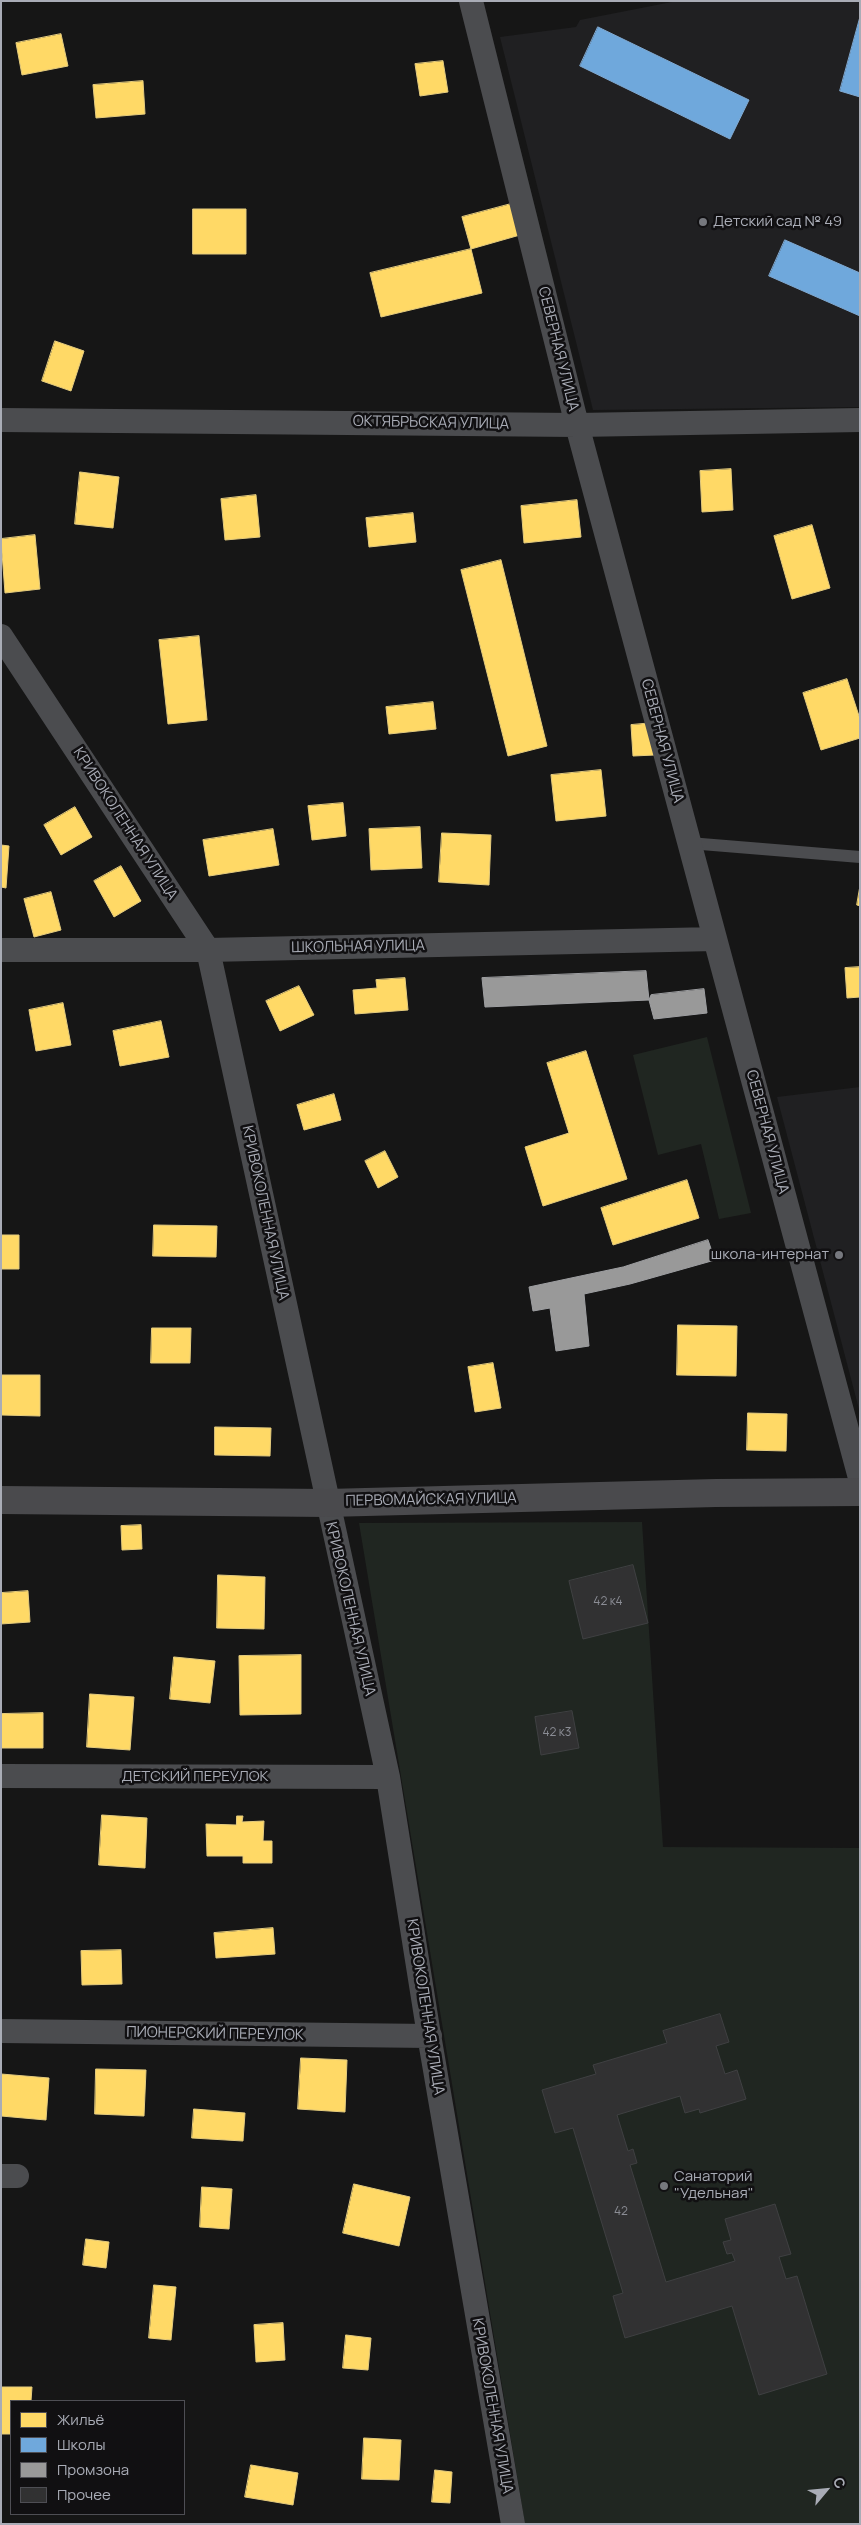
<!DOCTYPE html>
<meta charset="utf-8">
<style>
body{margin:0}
#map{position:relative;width:861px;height:2525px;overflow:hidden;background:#161616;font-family:Manrope,sans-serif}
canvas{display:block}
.frame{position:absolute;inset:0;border:2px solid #a9acb6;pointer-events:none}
.legend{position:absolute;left:10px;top:2400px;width:175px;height:115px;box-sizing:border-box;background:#111012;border:1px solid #4e4e54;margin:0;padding:6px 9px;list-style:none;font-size:15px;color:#a9acb6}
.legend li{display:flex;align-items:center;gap:10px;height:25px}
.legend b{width:25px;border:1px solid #4e4e54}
.north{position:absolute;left:801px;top:2465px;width:50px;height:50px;-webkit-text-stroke:4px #111012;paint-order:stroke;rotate:62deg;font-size:14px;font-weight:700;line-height:20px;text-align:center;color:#a9acb6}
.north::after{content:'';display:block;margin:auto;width:18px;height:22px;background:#a9acb6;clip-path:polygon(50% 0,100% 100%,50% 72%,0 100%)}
</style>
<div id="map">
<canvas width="861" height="2525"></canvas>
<div class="frame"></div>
<ul class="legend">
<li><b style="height:14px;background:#ffd966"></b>Жильё</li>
<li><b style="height:14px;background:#6fa8dc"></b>Школы</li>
<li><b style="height:14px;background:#999"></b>Промзона</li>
<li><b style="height:14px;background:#313132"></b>Прочее</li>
</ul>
<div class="north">С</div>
</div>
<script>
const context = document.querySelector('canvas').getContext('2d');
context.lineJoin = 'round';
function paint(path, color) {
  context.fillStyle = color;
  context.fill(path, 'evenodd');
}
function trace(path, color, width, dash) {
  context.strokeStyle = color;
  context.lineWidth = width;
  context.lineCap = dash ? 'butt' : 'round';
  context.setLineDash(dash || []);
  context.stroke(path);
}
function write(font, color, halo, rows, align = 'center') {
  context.font = font + ' Manrope,sans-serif';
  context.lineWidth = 5;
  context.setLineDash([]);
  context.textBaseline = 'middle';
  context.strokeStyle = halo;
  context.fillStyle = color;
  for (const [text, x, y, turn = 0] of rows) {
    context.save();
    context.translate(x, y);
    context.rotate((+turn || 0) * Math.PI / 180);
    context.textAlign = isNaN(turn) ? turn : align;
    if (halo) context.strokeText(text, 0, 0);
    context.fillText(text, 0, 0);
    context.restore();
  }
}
paint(new Path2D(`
 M677 1H860V407L593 410 500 37 576 27 580 20Z
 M860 1087V1413L777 1097Z`), '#202022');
paint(new Path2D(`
 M707 1037 751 1213 719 1219 701 1144 658 1155 633 1055Z
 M642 1522 663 1847 860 1848V2524H525L359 1523Z`), '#202621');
const homes = new Path2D(`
 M61 34 68 66 22 75 16 43Z
 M443 61 448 92 420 96 415 64Z
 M143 81 145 114 96 118 93 85Z
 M511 204 520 235 471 249 462 217Z
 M193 209H246V254H193Z
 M471 249 482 293 381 317 370 273Z
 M55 341 84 351 71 391 42 381Z
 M731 469 733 510 702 512 700 471Z
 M80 472 119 477 113 528 75 524Z
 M256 495 260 537 225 540 221 499Z
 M577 500 581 537 524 543 521 506Z
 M413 513 416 542 369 547 366 518Z
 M812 525 830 588 792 599 774 536Z
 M35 535 40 589 5 593 1 539Z
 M501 560 547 746 508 756 461 570Z
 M199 636 207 720 168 724 159 640Z
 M847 679 860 719V738L821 750 803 693Z
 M433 702 436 729 389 734 386 707Z
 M653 723 655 755 633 756 631 725Z
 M601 770 606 816 556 821 551 775Z
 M343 803 346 836 312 840 308 806Z
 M75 807 92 837 61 855 44 825Z
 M420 827 422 868 371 870 369 829Z
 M273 829 279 865 209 876 203 840Z
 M442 833 491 835 489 885 439 882Z
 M1 845 9 846 6 888 1 887Z
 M121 866 141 901 114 917 94 881Z
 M860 886V906L857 905Z
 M51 892 61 930 34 937 24 899Z
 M860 967V997L847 998 845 968Z
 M405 978 408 1010 355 1014 353 990 377 988 376 980Z
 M299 986 314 1015 280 1031 266 1001Z
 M63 1003 71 1045 36 1051 29 1010Z
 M161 1021 169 1057 120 1066 113 1031Z
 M586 1051 627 1179 543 1206 525 1147 569 1133 547 1063Z
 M334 1094 341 1120 304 1130 297 1105Z
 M385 1151 398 1177 378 1188 365 1161Z
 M687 1180 699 1218 613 1245 601 1208Z
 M154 1225 217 1226 216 1257 153 1256Z
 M1 1235H19V1269H1Z
 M678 1325 737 1326 736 1376 677 1375Z
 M152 1328H191L190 1363H151Z
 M493 1363 501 1408 475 1412 468 1367Z
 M1 1375H40V1416L1 1415Z
 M748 1413 787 1414 786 1451 747 1450Z
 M215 1427 271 1428 270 1456 215 1455Z
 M141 1525 142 1549 122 1550 121 1526Z
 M218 1575 265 1577 264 1629 217 1628Z
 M28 1591 30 1622 1 1624V1593Z
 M301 1655V1714L240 1715 239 1656Z
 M174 1657 215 1661 210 1703 170 1699Z
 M90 1694 134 1697 130 1750 87 1747Z
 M43 1713V1748H1V1714Z
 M102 1815 147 1818 145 1868 99 1865Z
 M237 1816H243L242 1822 264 1821 263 1841H272V1863H243V1856H207L206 1824 236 1825Z
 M273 1928 275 1954 216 1958 214 1933Z
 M121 1950 122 1984 82 1985 81 1951Z
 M301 2058 347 2060 345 2112 298 2109Z
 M96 2069 146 2070 144 2116 95 2114Z
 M1 2074 49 2078 46 2120 1 2116Z
 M194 2109 245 2113 243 2141 192 2138Z
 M354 2184 410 2197 399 2246 343 2233Z
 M202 2187 232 2189 229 2229 200 2227Z
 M86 2239 109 2242 106 2268 83 2265Z
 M154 2285 176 2287 171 2340 149 2338Z
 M283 2323 285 2360 256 2362 254 2325Z
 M346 2335 371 2338 368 2370 343 2368Z
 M1 2387H32L31 2401H11V2434H1Z
 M364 2438 401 2440 399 2480 362 2479Z
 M251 2465 298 2473 293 2505 245 2497Z
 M435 2470 452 2472 450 2503 432 2502Z`);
paint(homes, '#ffd966');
trace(homes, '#e5cc7e', 1);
const schools = new Path2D(`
 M860 17V97L840 91Z
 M598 27 749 100 730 139 580 66Z
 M785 240 860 273V316L769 276Z`);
paint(schools, '#6fa8dc');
trace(schools, '#80a9d1', 1);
const industry = new Path2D(`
 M646 971 649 1000 485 1007 482 978Z
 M704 989 707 1013 654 1019 649 1000 651 995Z
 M708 1240 715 1260 630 1284 584 1294 589 1346 556 1351 550 1308 533 1311 529 1287 623 1267Z`);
paint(industry, '#999');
trace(industry, '#9e9fa2', 1);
const building = new Path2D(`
 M633 1565 648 1623 583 1639 569 1581Z
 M572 1711 579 1748 541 1755 535 1717Z
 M720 2014 729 2042 716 2046 725 2074 737 2070 746 2099 700 2113 699 2109 685 2113 680 2096 617 2115 628 2151 633 2149 637 2163 630 2165 666 2282 735 2261 732 2253 727 2254 723 2242 731 2240 725 2219 775 2204 791 2254 779 2257 786 2279 797 2276 827 2374 759 2395 732 2306 625 2338 613 2296 623 2293 573 2128 555 2133 542 2090 596 2074 593 2065 667 2043 663 2031Z`);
paint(building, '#313132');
trace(building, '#3f4042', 1);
trace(new Path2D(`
 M689 843 860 857`), '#4b4c4f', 12);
trace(new Path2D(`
 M471 1 577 425 860 1478
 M1 420 577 425 860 420
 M1 636 208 950 388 1777 428 2029 513 2524
 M1 950H208L715 939
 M1 1776 388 1777
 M1 2031 430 2036
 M1 2176H17`), '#4b4c4f', 24);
trace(new Path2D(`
 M1 1500 327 1503 716 1493 860 1492`), '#4a4a4d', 28);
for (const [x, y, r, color] of [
 [703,222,5,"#76787e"],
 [839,1255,5,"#76787e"],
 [664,2186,5,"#76787e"]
]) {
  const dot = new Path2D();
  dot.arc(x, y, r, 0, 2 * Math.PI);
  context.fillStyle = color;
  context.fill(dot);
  trace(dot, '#111012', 2);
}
write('12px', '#8b8d95', null, [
 ["42 к4",608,1602],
 ["42 к3",557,1733],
 ["42",621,2212]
]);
write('15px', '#a9acb6', '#111012', [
 ["Детский сад № 49",713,222],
 ["школа-интернат",829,1255,"right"],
 ["Санаторий",674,2177],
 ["\"Удельная\"",674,2194]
], 'left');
write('15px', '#a9acb6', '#111012', [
 ["СЕВЕРНАЯ УЛИЦА",558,349,76],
 ["ОКТЯБРЬСКАЯ УЛИЦА",431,423,1],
 ["СЕВЕРНАЯ УЛИЦА",662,741,75],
 ["КРИВОКОЛЕННАЯ УЛИЦА",125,824,57],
 ["ШКОЛЬНАЯ УЛИЦА",358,947,-1],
 ["СЕВЕРНАЯ УЛИЦА",767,1132,75],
 ["КРИВОКОЛЕННАЯ УЛИЦА",265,1213,78],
 ["ПЕРВОМАЙСКАЯ УЛИЦА",431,1500,-1],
 ["КРИВОКОЛЕННАЯ УЛИЦА",350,1609,77],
 ["ДЕТСКИЙ ПЕРЕУЛОК",195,1777],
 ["КРИВОКОЛЕННАЯ УЛИЦА",425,2007,81],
 ["ПИОНЕРСКИЙ ПЕРЕУЛОК",215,2034,1],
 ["КРИВОКОЛЕННАЯ УЛИЦА",492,2406,80]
]);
</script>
